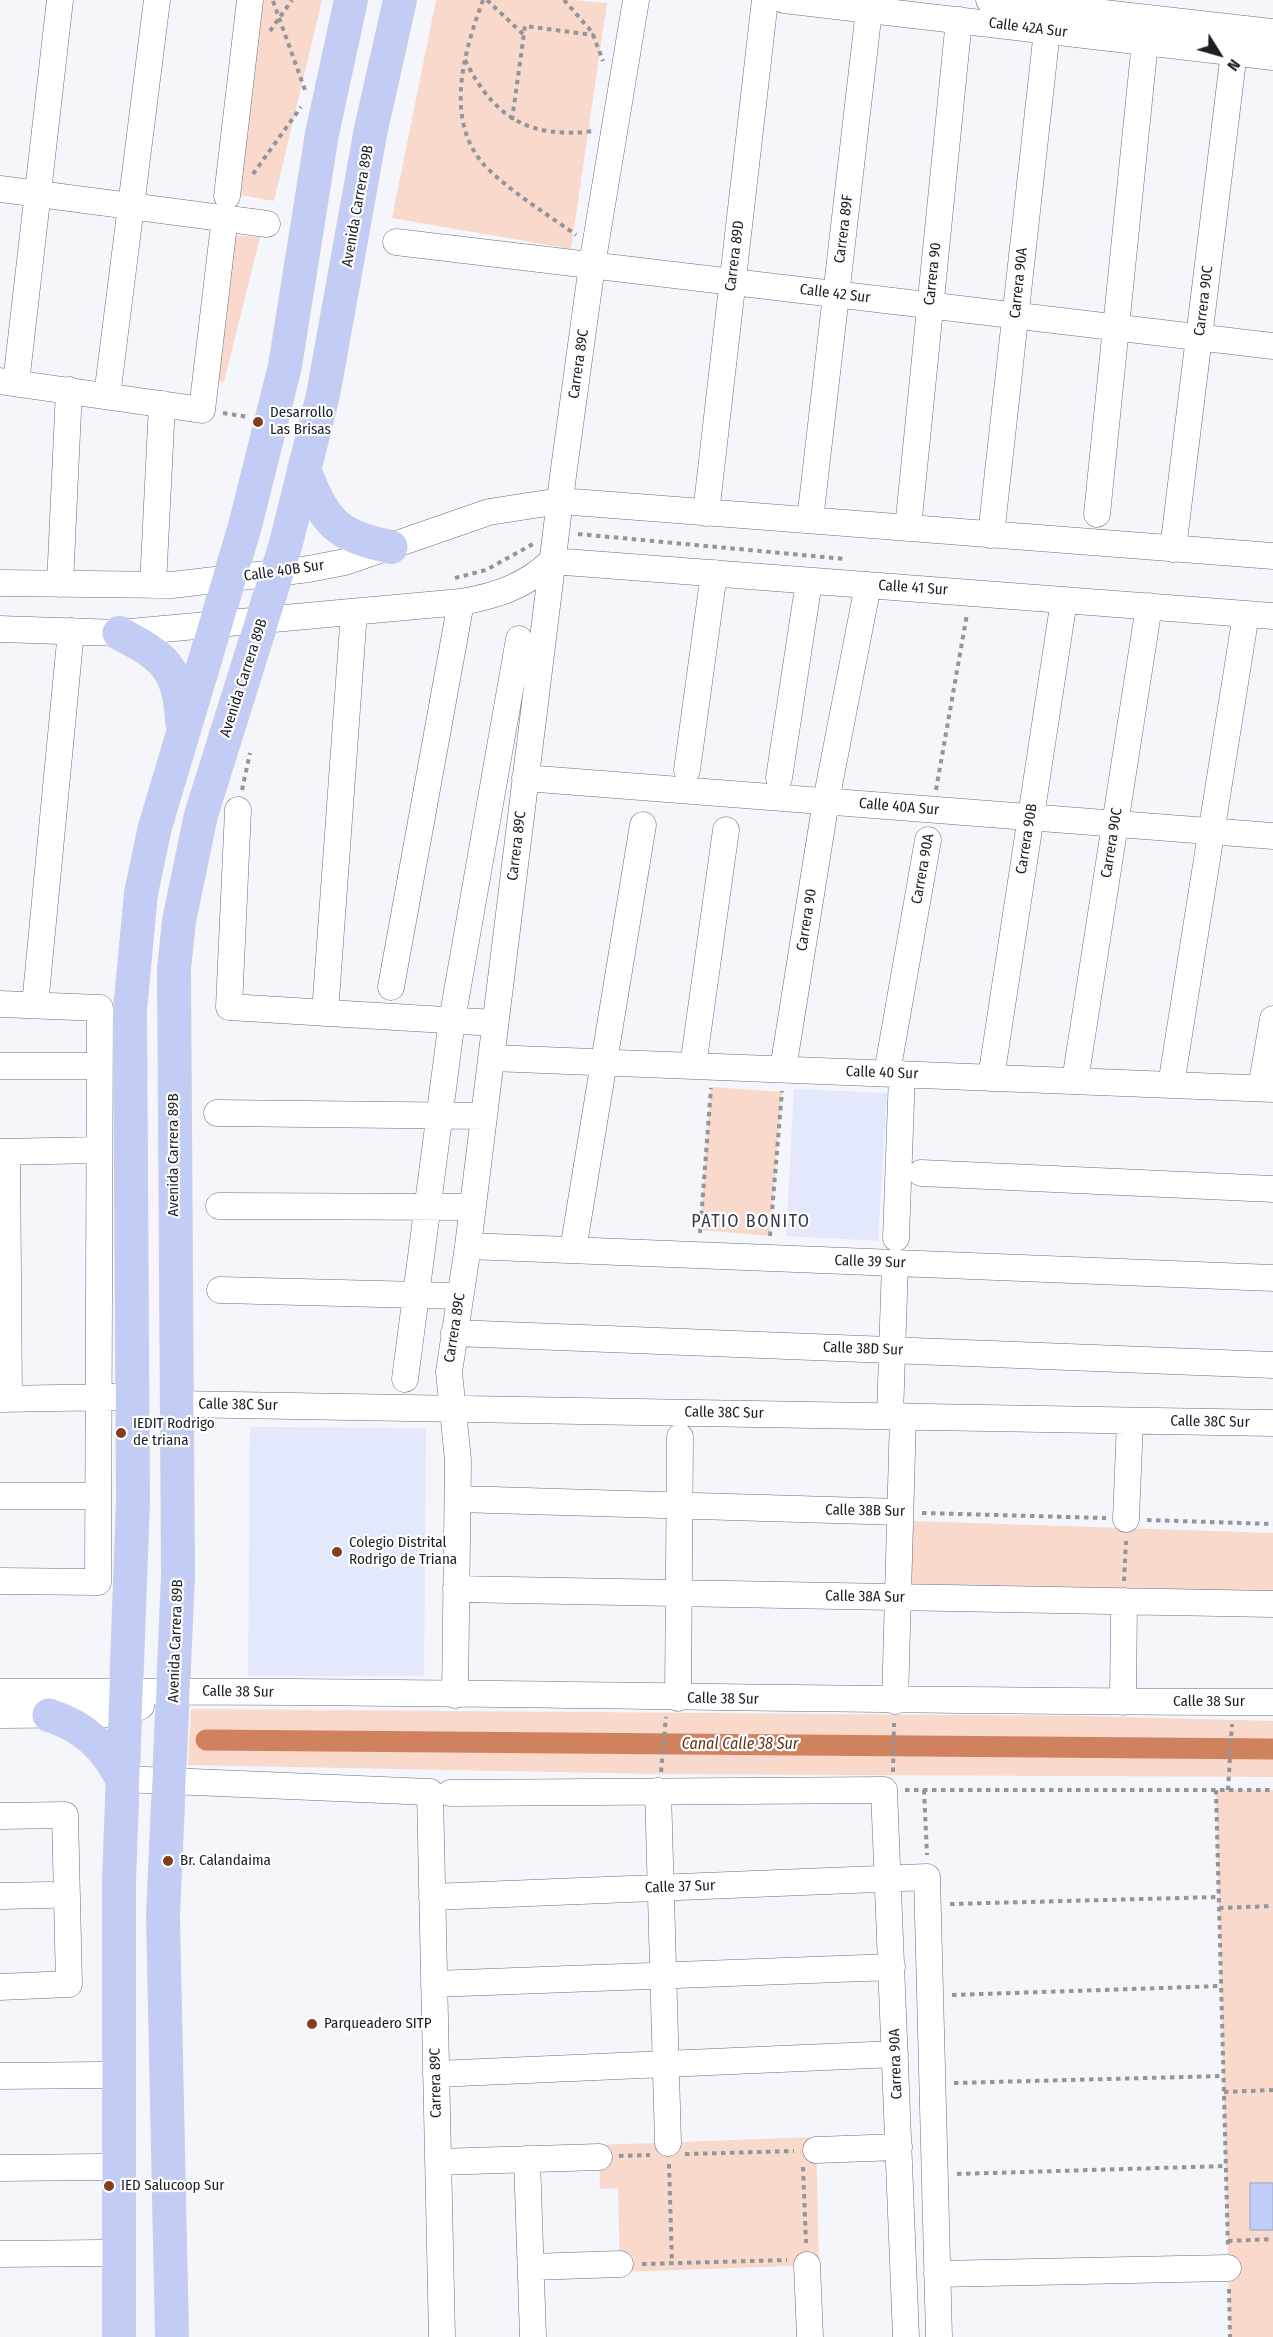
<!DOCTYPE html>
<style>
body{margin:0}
#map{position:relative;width:1273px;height:2337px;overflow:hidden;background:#f4f6fb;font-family:"Fira Sans Condensed",sans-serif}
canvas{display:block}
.north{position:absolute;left:1189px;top:24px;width:60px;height:60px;-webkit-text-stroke:4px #fff;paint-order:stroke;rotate:127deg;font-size:16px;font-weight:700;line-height:24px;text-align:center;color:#1b1e27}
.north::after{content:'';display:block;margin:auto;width:21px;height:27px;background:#1b1e27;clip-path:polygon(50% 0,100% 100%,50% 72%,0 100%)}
</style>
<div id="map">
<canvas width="1273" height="2337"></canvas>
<div class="north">N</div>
</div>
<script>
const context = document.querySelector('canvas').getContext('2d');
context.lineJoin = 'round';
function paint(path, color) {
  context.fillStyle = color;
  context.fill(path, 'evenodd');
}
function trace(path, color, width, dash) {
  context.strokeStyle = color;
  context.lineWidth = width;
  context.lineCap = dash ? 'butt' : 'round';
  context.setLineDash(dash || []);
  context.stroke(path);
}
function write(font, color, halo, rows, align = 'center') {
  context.font = font + ' "Fira Sans Condensed",sans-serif';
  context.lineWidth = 4.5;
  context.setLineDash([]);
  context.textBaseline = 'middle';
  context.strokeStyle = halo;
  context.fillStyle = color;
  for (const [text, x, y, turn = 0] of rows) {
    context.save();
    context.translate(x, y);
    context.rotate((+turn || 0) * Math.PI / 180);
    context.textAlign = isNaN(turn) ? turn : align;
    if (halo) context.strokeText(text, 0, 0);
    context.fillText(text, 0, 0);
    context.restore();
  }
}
paint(new Path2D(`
 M794 1089 887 1093 878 1241 786 1236Z
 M250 1427 426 1428 424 1676H248Z`), '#e3e8fd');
paint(new Path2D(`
 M262 0H322L274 201 235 194Z
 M436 0H574L607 3 571 249 392 218Z
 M230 235 260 237 224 382 213 380Z
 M711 1087 782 1092 770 1236 700 1230Z
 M912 1521 1273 1533V1597L910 1586Z
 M191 1709 1091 1716 1273 1721V1777L661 1774 188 1765Z
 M1216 1790H1273V2337H1230Z
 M816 2137 819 2265 620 2272 618 2188 600 2189 599 2145Z`), '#f9d9cb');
trace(new Path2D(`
 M206 1740 1273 1749`), '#d0825f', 21);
const building = new Path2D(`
 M1250 2183H1273V2230H1250Z`);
paint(building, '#c0ccfa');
trace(building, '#acb3cd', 1.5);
const minor = new Path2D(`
 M784 0 1273 57
 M989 0 1273 32
 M0 189 267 224
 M227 196 250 0
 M396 242 1273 346
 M0 381 202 410 223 233
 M16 383 60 0
 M107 396 157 0
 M706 513 765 0
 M1097 514 1145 42
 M810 520 869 10
 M908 528 959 20
 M991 535 1047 31
 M1173 549 1234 52
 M552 561 1273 616
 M0 583 172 585 309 569 345 562 489 512 560 501 1273 556
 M60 584 69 390
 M153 585 162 404
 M0 629 119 633 461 602C496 596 526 586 552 561
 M687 770 714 573
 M525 778 1273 836
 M779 778 809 581
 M238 810 229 1007 495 1023
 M391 987 461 602
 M0 1004 100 1008 98 1582 0 1581
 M35 1005 71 631
 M325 1013 354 612
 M492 1058 1273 1089
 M0 1066H99
 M693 1066 726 830
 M783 1069 826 801 868 585
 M887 1073 928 840
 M991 1078 1064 600
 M1075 1081 1149 606
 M1171 1085 1246 614
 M1261 1088 1273 1019
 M217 1113 484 1116
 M0 1152 99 1150
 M7 1152 9 1399
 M921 1173 1273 1189
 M219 1206 473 1207
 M896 1238 902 1074
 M468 1246 1273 1278
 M573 1250 643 825
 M220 1290 460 1296
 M454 1333 1273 1365
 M405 1379 452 1020 519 639
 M0 1399 115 1397
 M176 1404 1273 1423
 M890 1416 895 1263
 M0 1496H98
 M458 1499 900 1512
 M1126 1519 1130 1421
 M456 1589 1273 1604
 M0 1692C424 1689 849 1702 1273 1702
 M455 1695 458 1460 449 1372 468 1246 563 476 592 265 636 0
 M678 1698 680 1437
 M895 1701 903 1416
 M1123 1702 1124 1601
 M0 1715 125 1714 141 1706
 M122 1779 430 1792 442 2337
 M658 1791 668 2143
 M450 1793 884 1790 906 2337
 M0 1816 65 1815 69 1984 0 1987
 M0 1896 50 1895
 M432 1897 927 1877 939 2337
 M434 1984 892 1967
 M436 2074 895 2054
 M0 2076 102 2075
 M816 2150 899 2147
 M527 2159 533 2337
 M438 2162 599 2157
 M0 2168 102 2167
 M0 2254 102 2253
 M807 2265 810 2337
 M531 2267 620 2264
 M937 2274 1228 2268`);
const major = new Path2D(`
 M304 469C324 521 335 536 391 547
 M119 633C164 656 180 669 182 722
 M49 1715C84 1726 106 1747 122 1779
 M119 2337V1880L133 1501 130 1010 141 893 155 827 245 526 285 366 322 134 351 0
 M172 2337 163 1916 178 1576 174 969 179 921 201 815 285 547 323 395 371 129 400 0`);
trace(minor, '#676d85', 27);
trace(major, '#d1d2d4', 34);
trace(new Path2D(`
 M483 0C464 52 442 123 488 169 514 194 547 214 576 235
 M487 0 523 34
 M564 0 592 32 603 61
 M273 1 305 90
 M270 31 292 0
 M465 60C494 118 529 139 594 131
 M512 120 525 26 593 35
 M253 174 301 107
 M223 413 248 417
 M578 534 845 559
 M455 578 486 570 533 544
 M242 790 250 753
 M936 790 967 614
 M700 1233 711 1088
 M770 1236 782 1091
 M922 1513 1106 1518
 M1147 1520 1273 1524
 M1124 1581 1126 1541
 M661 1772 666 1717
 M893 1772 894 1723
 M905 1790H1273
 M924 1790 927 1855
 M1216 1790 1228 2248
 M1228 1790 1232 1724
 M950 1904 1219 1897
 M1219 1908 1273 1906
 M952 1995 1221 1986
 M954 2083 1223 2076
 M1224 2092 1273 2090
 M685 2154 794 2151
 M619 2156 650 2155
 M669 2164 672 2263
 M803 2167 806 2243
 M957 2174 1226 2166
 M1228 2241 1273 2239
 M642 2264 787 2260
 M1229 2289 1230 2337`), '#92959c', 4, [4.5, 4.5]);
trace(minor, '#fff', 26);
trace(major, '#c2ccf5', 33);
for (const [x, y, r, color] of [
 [258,422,6,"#853e1c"],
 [121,1433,6,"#853e1c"],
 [337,1552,6,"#853e1c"],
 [168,1861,6,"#853e1c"],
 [312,2024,6,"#853e1c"],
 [109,2186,6,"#853e1c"]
]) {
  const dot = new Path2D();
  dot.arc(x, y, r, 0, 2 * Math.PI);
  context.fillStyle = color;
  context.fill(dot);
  trace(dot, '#fff', 2);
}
write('15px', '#1b1e27', '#fff', [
 ["Calle 42A Sur",1028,28,7],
 ["Avenida Carrera 89B",358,206,-80],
 ["Carrera 89F",844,229,-83],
 ["Carrera 89D",735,256,-83],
 ["Carrera 90",933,274,-84],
 ["Carrera 90A",1019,283,-84],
 ["Calle 42 Sur",835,294,7],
 ["Carrera 90C",1204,301,-83],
 ["Carrera 89C",579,364,-82],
 ["Calle 40B Sur",284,571,-8],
 ["Calle 41 Sur",913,588,4],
 ["Avenida Carrera 89B",244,678,-72],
 ["Calle 40A Sur",899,807,5],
 ["Carrera 90B",1027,839,-81],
 ["Carrera 90C",1112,843,-81],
 ["Carrera 89C",517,846,-83],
 ["Carrera 90A",923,869,-80],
 ["Carrera 90",807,920,-81],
 ["Calle 40 Sur",882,1073,2],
 ["Avenida Carrera 89B",174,1155,-90],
 ["Calle 39 Sur",870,1262,2],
 ["Carrera 89C",455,1328,-81],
 ["Calle 38D Sur",863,1349,2],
 ["Calle 38C Sur",238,1405,1],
 ["Calle 38C Sur",724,1413,1],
 ["Calle 38C Sur",1210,1422,1],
 ["Calle 38B Sur",865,1511,1],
 ["Calle 38A Sur",865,1597,1],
 ["Avenida Carrera 89B",176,1641,-88],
 ["Calle 38 Sur",238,1692,1],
 ["Calle 38 Sur",723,1699,1],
 ["Calle 38 Sur",1209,1702],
 ["Calle 37 Sur",680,1887,-2],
 ["Carrera 90A",896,2064,-92],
 ["Carrera 89C",436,2083,-91]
]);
write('15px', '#1b1e27', '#fff', [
 ["Desarrollo",270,413],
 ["Las Brisas",270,430],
 ["IEDIT Rodrigo",133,1424],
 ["de triana",133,1441],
 ["Colegio Distrital",349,1543],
 ["Rodrigo de Triana",349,1560],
 ["Br. Calandaima",180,1861],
 ["Parqueadero SITP",324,2024],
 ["IED Salucoop Sur",121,2186]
], 'left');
write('italic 16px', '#632f17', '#fff', [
 ["Canal Calle 38 Sur",740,1745]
]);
context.letterSpacing = '1.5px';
write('18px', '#363b51', '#fff', [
 ["PATIO BONITO",751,1222]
]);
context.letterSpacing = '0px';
</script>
